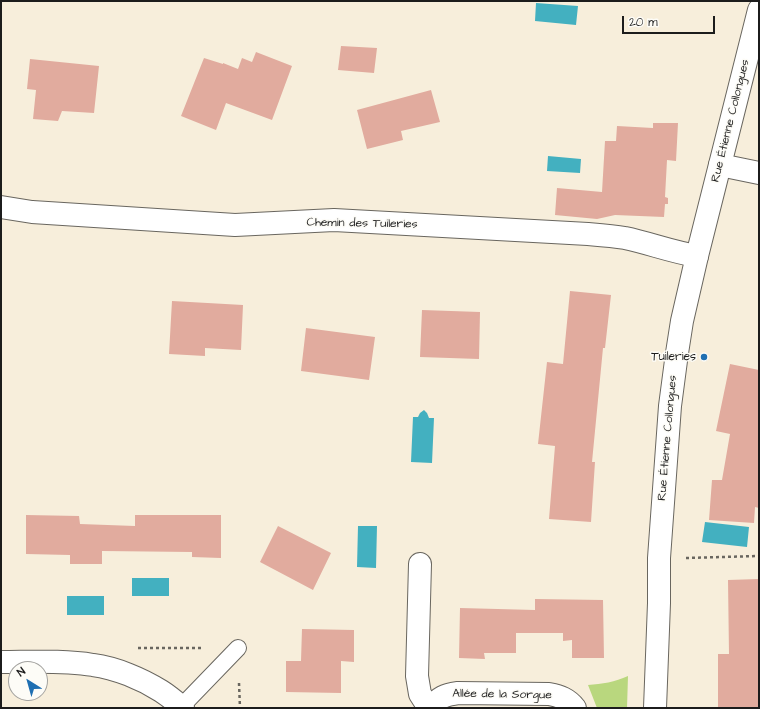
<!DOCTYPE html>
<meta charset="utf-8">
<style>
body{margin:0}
#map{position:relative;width:760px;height:709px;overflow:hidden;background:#f7eedb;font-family:"Architects Daughter",sans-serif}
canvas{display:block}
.frame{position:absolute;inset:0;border:2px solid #1c1c1c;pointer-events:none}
.north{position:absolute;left:8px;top:661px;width:40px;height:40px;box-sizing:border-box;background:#fdfcf7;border:1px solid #a3a29f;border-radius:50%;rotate:323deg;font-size:11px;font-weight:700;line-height:16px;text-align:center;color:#1c1c1c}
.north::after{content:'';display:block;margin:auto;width:14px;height:18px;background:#1f6fb2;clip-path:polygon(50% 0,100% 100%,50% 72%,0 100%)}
.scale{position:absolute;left:622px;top:16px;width:93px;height:18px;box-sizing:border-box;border:2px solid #1c1c1c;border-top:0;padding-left:5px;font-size:12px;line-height:14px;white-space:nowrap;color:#1c1c1c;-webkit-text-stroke:3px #fdfcf7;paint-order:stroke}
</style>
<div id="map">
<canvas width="760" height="709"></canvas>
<div class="frame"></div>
<div class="north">N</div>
<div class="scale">20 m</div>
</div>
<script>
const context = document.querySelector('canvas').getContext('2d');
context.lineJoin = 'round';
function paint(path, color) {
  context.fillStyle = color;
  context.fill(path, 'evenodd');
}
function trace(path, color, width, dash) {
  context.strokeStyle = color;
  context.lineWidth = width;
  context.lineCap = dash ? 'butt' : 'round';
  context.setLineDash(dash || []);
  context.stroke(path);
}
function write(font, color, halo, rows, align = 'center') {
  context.font = font + ' "Architects Daughter",sans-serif';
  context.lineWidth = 3;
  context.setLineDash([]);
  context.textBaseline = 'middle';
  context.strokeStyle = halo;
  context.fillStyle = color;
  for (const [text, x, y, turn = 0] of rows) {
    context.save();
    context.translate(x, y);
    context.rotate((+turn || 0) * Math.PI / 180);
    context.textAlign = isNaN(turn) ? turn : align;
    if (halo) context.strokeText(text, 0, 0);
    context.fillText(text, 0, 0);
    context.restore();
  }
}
paint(new Path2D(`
 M628 676 627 708H597L588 685C602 684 615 682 628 676Z`), '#b9d77e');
paint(new Path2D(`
 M536 3 578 6 576 25 535 21Z
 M548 156 581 159 580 173 547 171Z
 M424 410 427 413 429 418H434L432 463 411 462 413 417H418L420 413Z
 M705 522 749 527 747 547 702 542Z
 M358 526H377L376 568 357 567Z
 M132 578H169V596H132Z
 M67 596H104V615H67Z`), '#43b0c0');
paint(new Path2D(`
 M341 46 377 48 374 73 338 70Z
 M256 52 292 66 272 120 226 103 216 130 181 116 204 58 223 64V63L238 69 242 58 252 62Z
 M30 59 99 66 94 113 62 111 58 121 33 119 36 90 27 89Z
 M431 90 440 122 401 131 403 140 367 149 357 110Z
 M653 123H678L676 161 667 160 665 197 668 198V204H665L664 217 615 215 597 219 555 215 557 188 602 192 605 141H616L617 126 653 128Z
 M570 291 611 295 605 348H603L592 462H595L591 522 549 519 555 446 538 444 547 362 563 364Z
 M172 301 243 305 241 350 205 348V356L169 354Z
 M422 310 480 312 479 359 420 357Z
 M306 328 375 337 369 380 301 371Z
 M730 364 759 370V508L755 507 754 523 709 520 712 480H722L730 434 716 431Z
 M26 515 79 516 80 524 135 526V515H221V558L192 557V552L102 551V564H70V555L26 554Z
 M278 526 331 553 313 590 260 562Z
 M759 579 758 708H718V654H729L728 580Z
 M535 599 603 600 604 658H572V640L563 641V633H516V653H484L485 659 459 658 460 608 535 610Z
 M302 629 354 630V662L341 661V693L286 692V661H301Z`), '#e1ab9e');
const lane = new Path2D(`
 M181 707 238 648`);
const street = new Path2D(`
 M720 165 759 173
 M1 207 32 212 235 225 334 220 588 234C600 235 613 236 625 238 649 243 672 252 697 256
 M420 564 417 676 420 694 429 708
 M1 662C30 662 64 660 93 665 116 668 142 679 161 691 169 696 176 702 183 708
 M430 708C440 697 444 695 458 693L549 694C560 696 568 699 575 708`);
const secondary = new Path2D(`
 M655 708 659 603V558L670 406 677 353 682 321 697 256 759 10`);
trace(lane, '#69665f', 18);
trace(street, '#69665f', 24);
trace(secondary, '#69665f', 24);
trace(new Path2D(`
 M686 558 759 556
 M138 648H203
 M239 683 240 708`), '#69665f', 2.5, [3, 3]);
trace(lane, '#fff', 16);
trace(street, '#fff', 22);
trace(secondary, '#fff', 22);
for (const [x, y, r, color] of [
 [704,357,4,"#1f6fb2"]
]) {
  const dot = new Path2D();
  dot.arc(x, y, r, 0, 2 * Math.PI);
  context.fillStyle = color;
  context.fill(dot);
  trace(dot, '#fdfcf7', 1.5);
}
write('12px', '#1c1c1c', '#fdfcf7', [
 ["Rue Étienne Collongues",731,121,-76],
 ["Chemin des Tuileries",362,224,1],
 ["Rue Étienne Collongues",668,438,-85],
 ["Allée de la Sorgue",502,695,1]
]);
write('12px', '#1c1c1c', '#fdfcf7', [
 ["Tuileries",696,357]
], 'right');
</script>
